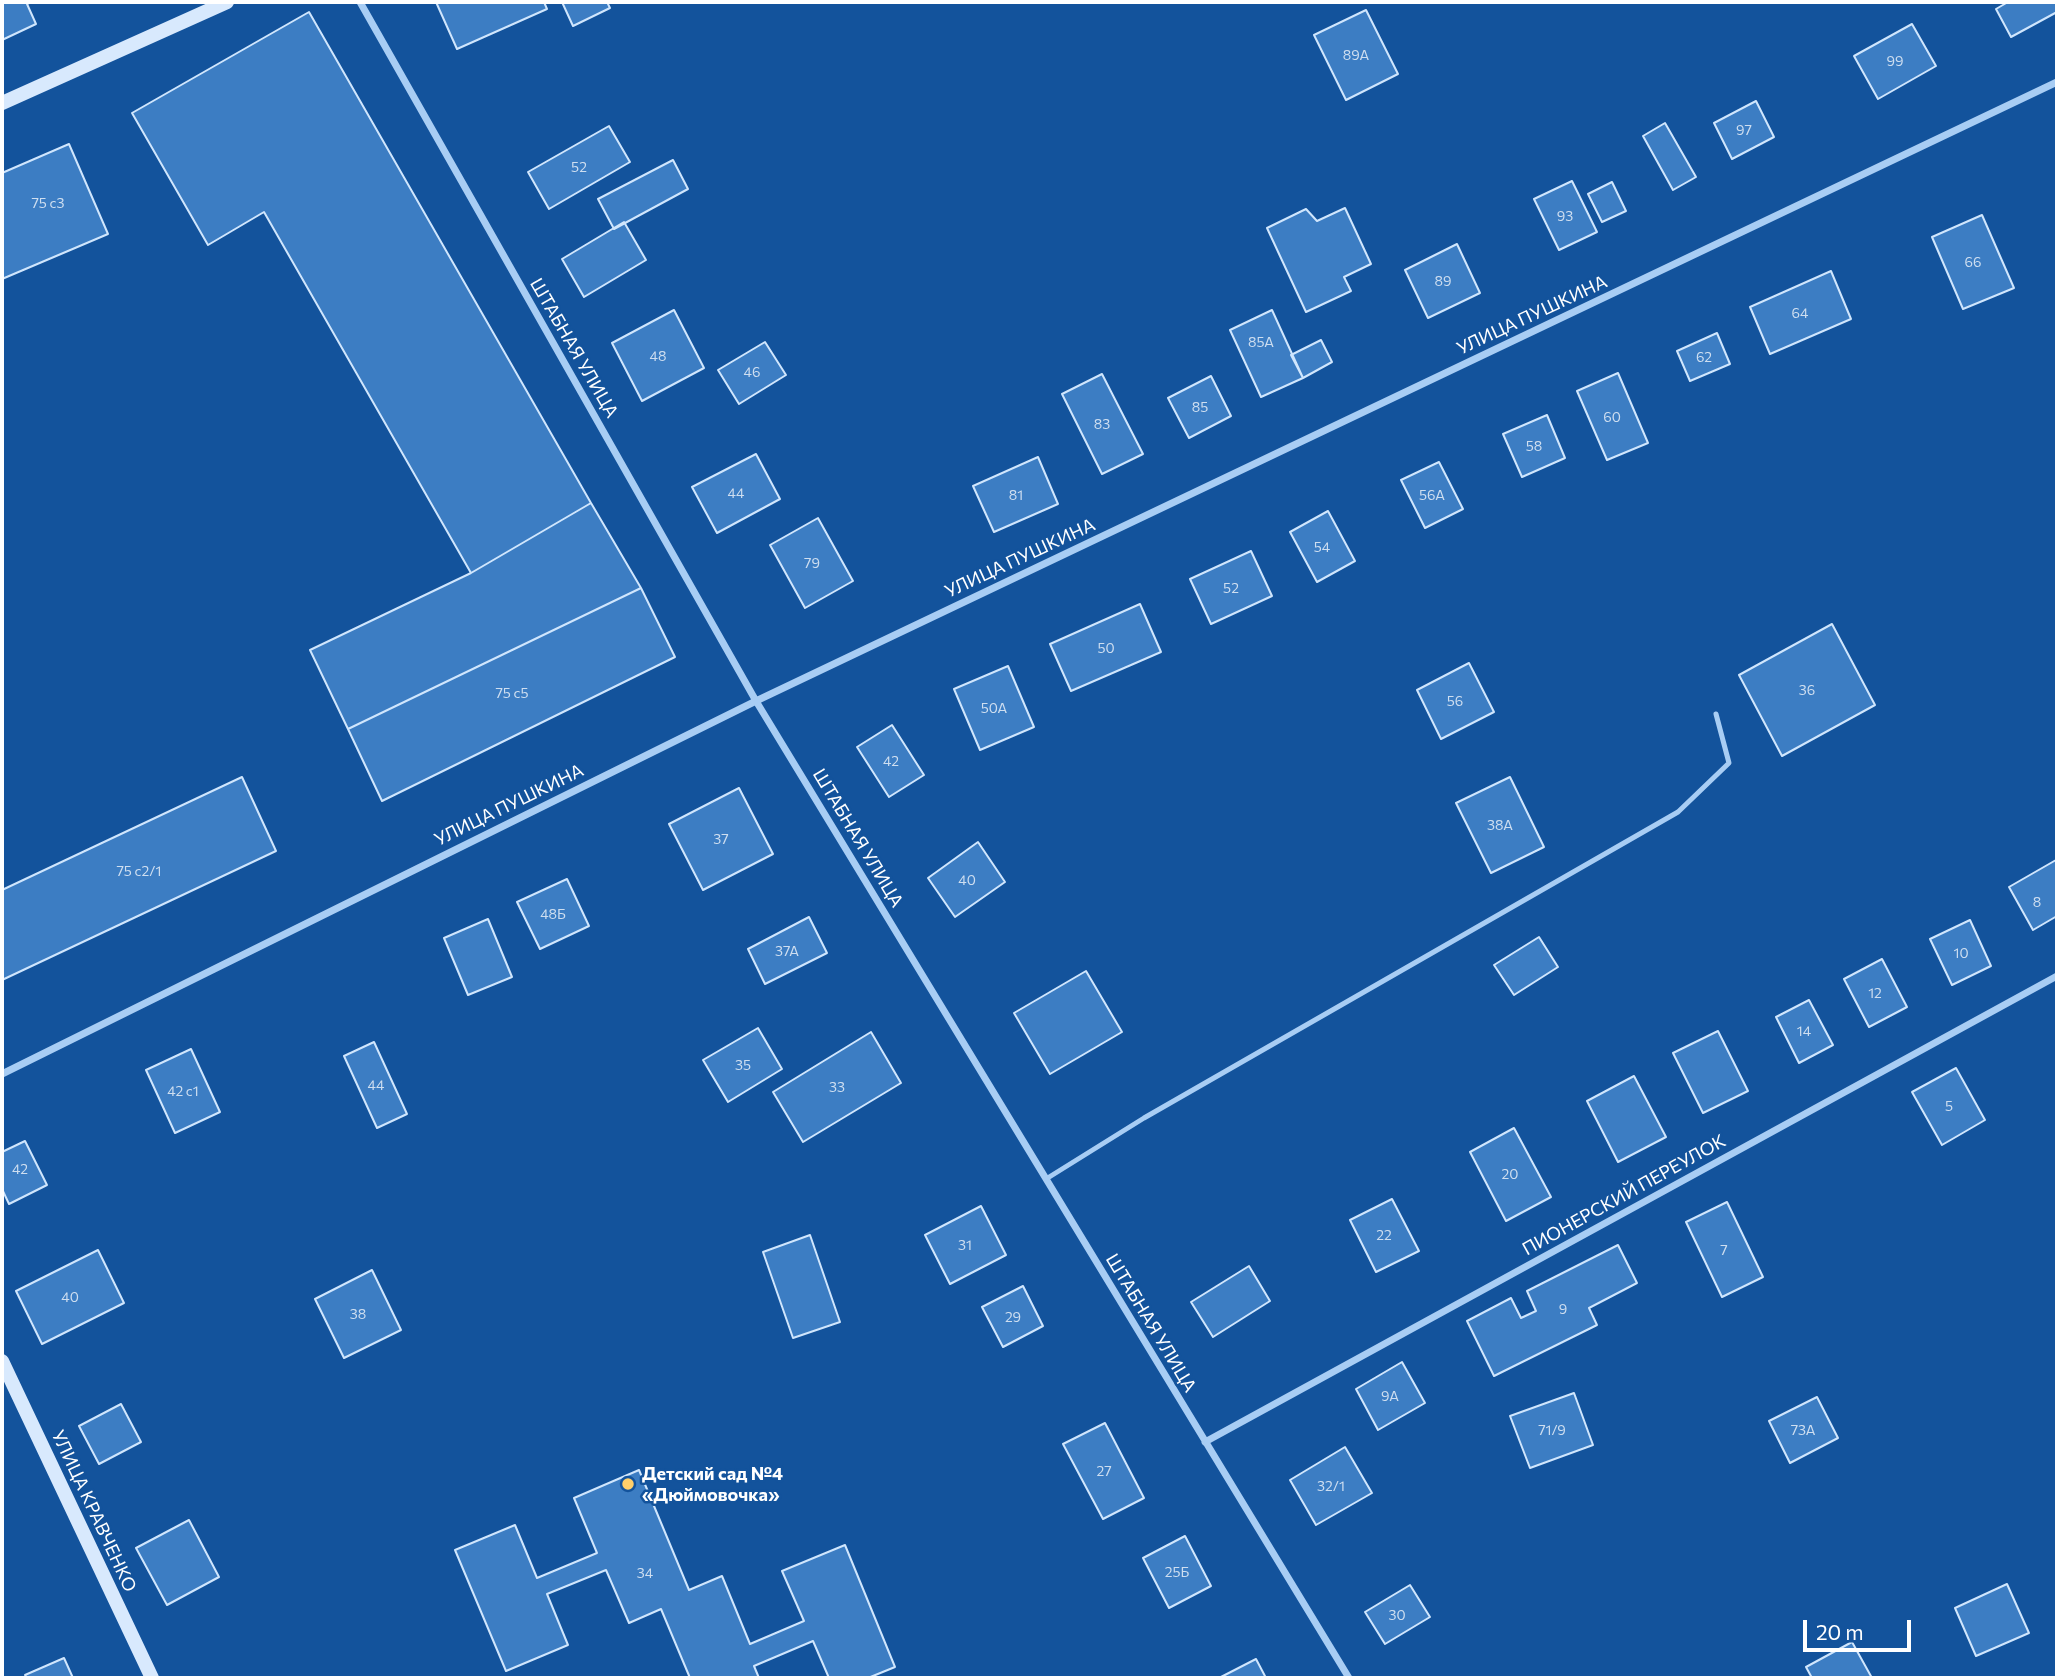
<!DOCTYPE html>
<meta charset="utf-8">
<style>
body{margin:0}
#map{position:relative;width:2059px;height:1680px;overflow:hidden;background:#13539c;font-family:Commissioner,sans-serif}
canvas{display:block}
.frame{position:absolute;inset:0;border:4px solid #fff;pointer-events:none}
.scale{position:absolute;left:1803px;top:1620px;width:108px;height:32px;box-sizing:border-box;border:4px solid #fff;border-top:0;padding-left:9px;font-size:21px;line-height:24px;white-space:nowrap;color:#fff;-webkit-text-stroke:5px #13539c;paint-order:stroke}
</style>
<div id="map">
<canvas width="2059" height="1680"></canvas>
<div class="frame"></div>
<div class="scale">20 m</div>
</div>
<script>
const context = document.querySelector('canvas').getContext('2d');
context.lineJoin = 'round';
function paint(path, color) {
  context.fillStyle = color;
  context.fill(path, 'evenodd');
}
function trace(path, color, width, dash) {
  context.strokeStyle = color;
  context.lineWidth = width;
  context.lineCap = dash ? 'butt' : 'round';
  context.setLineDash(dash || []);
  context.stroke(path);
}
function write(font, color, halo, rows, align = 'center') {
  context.font = font + ' Commissioner,sans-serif';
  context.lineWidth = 5;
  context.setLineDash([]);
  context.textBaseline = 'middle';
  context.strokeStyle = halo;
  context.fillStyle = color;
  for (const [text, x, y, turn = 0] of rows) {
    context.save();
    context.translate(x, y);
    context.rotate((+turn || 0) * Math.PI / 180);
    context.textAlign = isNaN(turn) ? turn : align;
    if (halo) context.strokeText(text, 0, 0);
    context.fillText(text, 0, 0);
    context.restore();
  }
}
const building = new Path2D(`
 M2 2H31L27 4 36 24 2 40Z
 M436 2H544L547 9 457 49Z
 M562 2H607L610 8 573 26Z
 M2008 2H2057V12L2011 37 1996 9Z
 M1366 10 1398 74 1346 100 1314 35Z
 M309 12 591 503 471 573 264 212 208 245 132 113Z
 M1912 24 1936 66 1878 99 1854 56Z
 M1756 101 1774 137 1732 159 1714 123Z
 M1665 123 1696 177 1673 190 1643 136Z
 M609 126 630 162 549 209 528 172Z
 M69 144 108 234 2 279V173Z
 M673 160 688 189 614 229 598 199Z
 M1572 181 1597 232 1559 250 1534 199Z
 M1612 182 1626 211 1602 222 1588 194Z
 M1345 208 1371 264 1344 277 1351 291 1306 312 1267 228 1306 209 1317 221Z
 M1982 215 2014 288 1963 309 1932 237Z
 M624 222 646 260 584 297 562 259Z
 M1457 244 1480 293 1428 318 1405 270Z
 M1831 271 1851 319 1770 354 1750 307Z
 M674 310 704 368 642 401 612 343Z
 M1272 310 1303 378 1261 397 1230 330Z
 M1717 333 1730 364 1690 381 1677 351Z
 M1321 340 1332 362 1303 378 1291 355Z
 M765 342 786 375 739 404 718 370Z
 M1618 373 1648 443 1607 460 1577 391Z
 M1102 374 1143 454 1102 474 1062 394Z
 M1211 376 1231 416 1189 438 1168 398Z
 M1547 415 1565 458 1522 477 1503 434Z
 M756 454 780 499 717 533 692 487Z
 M1038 457 1058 504 994 532 973 486Z
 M1439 462 1463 509 1425 528 1401 480Z
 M591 503 641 588 348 729 310 650 471 573Z
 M1328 511 1355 561 1317 582 1290 532Z
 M818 518 853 581 805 608 770 545Z
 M1251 551 1272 596 1211 624 1190 579Z
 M641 588 675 657 382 801 348 729Z
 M1140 604 1161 652 1071 691 1050 644Z
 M1832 624 1875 705 1782 756 1739 675Z
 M1469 663 1494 712 1441 739 1417 690Z
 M1008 666 1034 727 980 750 954 689Z
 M892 725 924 775 889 797 857 747Z
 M242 777 276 851 2 980V890Z
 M1510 777 1544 847 1491 873 1456 803Z
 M739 788 773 854 703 890 669 824Z
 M978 842 1005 882 955 917 928 878Z
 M2056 860 2057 916 2033 930 2009 887Z
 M567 879 589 926 540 949 517 902Z
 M809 917 827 953 765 984 748 949Z
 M488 919 512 977 468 995 444 938Z
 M1970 920 1991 966 1952 985 1930 939Z
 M1539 937 1558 967 1514 995 1494 965Z
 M1882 959 1907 1007 1869 1027 1844 979Z
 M1086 971 1122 1032 1050 1074 1014 1013Z
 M1809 1000 1833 1045 1799 1063 1776 1017Z
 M758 1028 782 1069 728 1102 703 1060Z
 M1718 1031 1748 1091 1703 1113 1673 1053Z
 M871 1032 901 1083 803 1142 773 1092Z
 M374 1042 407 1114 377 1128 344 1056Z
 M191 1049 220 1112 175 1133 146 1070Z
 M1956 1068 1985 1120 1942 1145 1912 1092Z
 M1634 1076 1666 1137 1618 1162 1587 1101Z
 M1514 1128 1551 1197 1506 1221 1470 1152Z
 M25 1141 47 1185 9 1204 2 1189V1152Z
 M1392 1199 1419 1251 1376 1272 1350 1220Z
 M1727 1202 1763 1277 1722 1297 1686 1222Z
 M981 1206 1006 1255 950 1284 925 1235Z
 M810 1235 840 1322 793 1338 763 1252Z
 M1618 1245 1637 1283 1589 1308 1597 1325 1494 1376 1467 1321 1511 1298 1521 1318 1536 1311 1527 1291Z
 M98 1250 124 1303 42 1344 16 1291Z
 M1249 1266 1270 1301 1213 1337 1191 1302Z
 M372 1270 401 1330 344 1358 315 1299Z
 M1023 1286 1043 1326 1003 1347 982 1307Z
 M1402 1362 1425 1403 1378 1430 1356 1389Z
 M1574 1393 1593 1445 1530 1468 1510 1416Z
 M1817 1397 1838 1438 1790 1463 1769 1421Z
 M121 1404 141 1442 99 1464 79 1426Z
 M1105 1423 1144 1498 1103 1519 1063 1444Z
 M1345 1447 1372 1493 1316 1525 1290 1480Z
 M639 1470 689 1590 722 1576 750 1644 804 1621 782 1571 845 1545 895 1667 868 1678H829L813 1641 754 1666 759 1678H690L661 1609 629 1623 606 1570 547 1594 568 1645 506 1671 455 1550 515 1525 537 1578 597 1553 574 1498Z
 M189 1520 219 1577 167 1605 136 1548Z
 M1185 1536 1211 1586 1169 1608 1143 1558Z
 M2007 1584 2029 1633 1976 1656 1955 1608Z
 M1410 1585 1430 1617 1385 1644 1365 1612Z
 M1852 1642 1872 1678H1812L1806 1667Z
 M64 1658 73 1678H27L25 1675Z
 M1256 1659 1266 1678H1219Z`);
paint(building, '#3c7dc3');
trace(building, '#d0e6fd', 2);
trace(new Path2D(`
 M1046 1179 1144 1118 1678 812 1729 763 1716 714`), '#a8cdf4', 5);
trace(new Path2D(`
 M360 2 756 701 1349 1678
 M2 1074 756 701 2057 82
 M1205 1442 2057 976`), '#a8cdf4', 7);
trace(new Path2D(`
 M2 103 227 2
 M2 1361 152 1678`), '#d8e9fd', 14);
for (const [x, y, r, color] of [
 [628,1484,7,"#ffcf6a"]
]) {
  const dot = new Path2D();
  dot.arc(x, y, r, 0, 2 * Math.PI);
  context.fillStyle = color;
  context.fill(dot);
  trace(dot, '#13539c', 2.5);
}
write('14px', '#cedef0', null, [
 ["89А",1356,55],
 ["99",1895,61],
 ["97",1744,130],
 ["52",579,167],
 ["75 с3",48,203],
 ["93",1565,216],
 ["66",1973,262],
 ["89",1443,281],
 ["64",1800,313],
 ["85А",1261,342],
 ["48",658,356],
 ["62",1704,357],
 ["46",752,372],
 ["85",1200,407],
 ["60",1612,417],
 ["83",1102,424],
 ["58",1534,446],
 ["44",736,493],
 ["81",1016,495],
 ["56А",1432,495],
 ["54",1322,547],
 ["79",812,563],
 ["52",1231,588],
 ["50",1106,648],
 ["36",1807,690],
 ["75 с5",512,693],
 ["56",1455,701],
 ["50А",994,708],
 ["42",891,761],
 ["38А",1500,825],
 ["37",721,839],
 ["75 с2/1",139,871],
 ["40",967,880],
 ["8",2037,902],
 ["48Б",553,914],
 ["37А",787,951],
 ["10",1961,953],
 ["12",1875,993],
 ["14",1804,1031],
 ["35",743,1065],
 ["44",376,1085],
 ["33",837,1087],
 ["42 с1",183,1091],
 ["5",1949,1106],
 ["42",20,1169],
 ["20",1510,1174],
 ["22",1384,1235],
 ["31",965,1245],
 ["7",1724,1250],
 ["40",70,1297],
 ["9",1563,1309],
 ["38",358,1314],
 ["29",1013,1317],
 ["9А",1390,1396],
 ["71/9",1552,1430],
 ["73А",1803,1430],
 ["27",1104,1471],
 ["32/1",1331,1486],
 ["25Б",1177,1572],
 ["34",645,1573],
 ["30",1397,1615]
]);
write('18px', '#fff', '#13539c', [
 ["УЛИЦА ПУШКИНА",1532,315,-25],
 ["ШТАБНАЯ УЛИЦА",574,348,60],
 ["УЛИЦА ПУШКИНА",1020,558,-25],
 ["УЛИЦА ПУШКИНА",509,805,-26],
 ["ШТАБНАЯ УЛИЦА",858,838,59],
 ["ПИОНЕРСКИЙ ПЕРЕУЛОК",1624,1195,-29],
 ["ШТАБНАЯ УЛИЦА",1151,1323,59],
 ["УЛИЦА КРАВЧЕНКО",94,1511,65]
]);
write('bold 18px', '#fff', '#13539c', [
 ["Детский сад №4",642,1474],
 ["«Дюймовочка»",642,1495]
], 'left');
</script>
